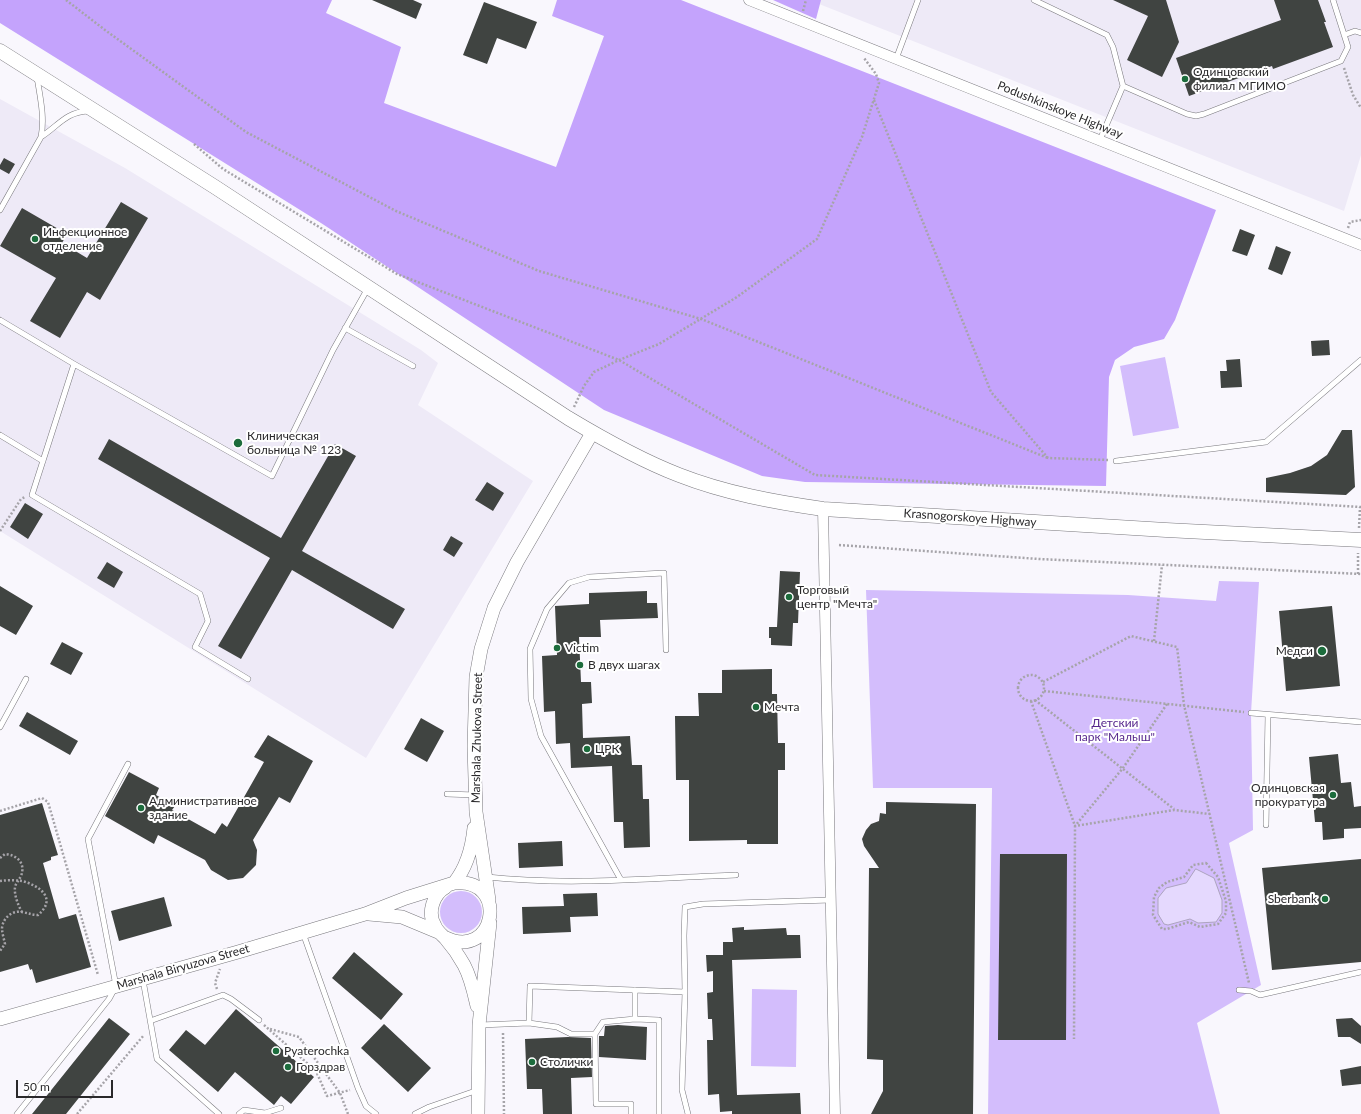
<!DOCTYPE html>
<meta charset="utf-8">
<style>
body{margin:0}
#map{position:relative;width:1361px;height:1114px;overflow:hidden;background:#f9f7fd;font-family:Lato,sans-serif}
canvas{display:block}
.scale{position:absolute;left:16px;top:1080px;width:97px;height:18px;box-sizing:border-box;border:2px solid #2a292b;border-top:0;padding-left:5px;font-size:12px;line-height:14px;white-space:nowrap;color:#2a292b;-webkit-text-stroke:3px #fff;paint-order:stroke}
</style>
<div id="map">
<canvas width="1361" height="1114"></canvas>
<div class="scale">50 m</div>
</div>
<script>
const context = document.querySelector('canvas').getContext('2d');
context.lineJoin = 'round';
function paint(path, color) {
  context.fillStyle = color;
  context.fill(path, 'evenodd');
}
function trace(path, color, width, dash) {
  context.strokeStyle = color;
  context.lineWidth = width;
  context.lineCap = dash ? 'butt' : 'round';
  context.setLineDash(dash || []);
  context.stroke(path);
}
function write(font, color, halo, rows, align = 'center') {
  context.font = font + ' Lato,sans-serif';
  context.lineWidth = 4;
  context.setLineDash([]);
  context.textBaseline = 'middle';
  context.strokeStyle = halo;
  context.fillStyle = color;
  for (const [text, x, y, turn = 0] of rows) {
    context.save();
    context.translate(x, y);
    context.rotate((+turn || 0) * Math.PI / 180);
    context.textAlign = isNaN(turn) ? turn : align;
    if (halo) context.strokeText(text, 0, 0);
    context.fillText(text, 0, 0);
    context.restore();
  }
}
paint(new Path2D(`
 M814 0H1361V155L1344 211 814 2Z
 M0 99 125 168 421 350 438 363 418 405 533 481 366 758 0 531Z`), '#eeeaf7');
paint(new Path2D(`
 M1165 357 1179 428 1133 436 1120 366Z
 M1219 581 1259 582 1251 713 1253 830 1229 843 1261 985 1197 1023 1220 1114H988L992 788H873L866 590 1128 595 1216 601Z
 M440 912a21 21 0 1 1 42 0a21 21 0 1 1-42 0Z
 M752 989 797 990 796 1067 751 1066Z`), '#d3bdfc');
paint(new Path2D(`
 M0 0H332L326 13 401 47 384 103 556 167 604 36 552 16 557 0H681L1216 210 1175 320 1164 339 1134 347 1115 360 1109 377 1106 486 805 482 762 476 604 410 321 223 0 23Z
 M773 0H821L816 19Z`), '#c4a3fc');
const water = new Path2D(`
 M1196 869 1214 878 1222 900V913L1216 922 1198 923 1190 919 1168 925 1164 924 1158 914V898L1166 888 1186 883Z`);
paint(water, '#e5d9fe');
trace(water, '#ada4bf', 1);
paint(new Path2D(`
 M372 0H413L422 4 416 19Z
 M1113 0H1166L1179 42 1162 77 1127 60 1148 16Z
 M1274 0H1318L1326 22H1324L1333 47 1273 69 1272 66 1189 96 1176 58 1281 20Z
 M484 2 537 22 526 49 497 38 487 64 463 55Z
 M4 158 15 164 9 174 0 169V165Z
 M121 202 148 218 100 300 87 292 60 338 30 321 56 278 0 246 22 208 67 234 62 243 87 258Z
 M1240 229 1255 235 1247 256 1232 251Z
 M1276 246 1291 252 1282 275 1268 269Z
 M1329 340 1330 355 1312 356 1311 341Z
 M1240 359 1242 387 1221 388 1220 371H1227L1226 360Z
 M1342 430H1352L1355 487 1346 495 1266 492V478L1290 473 1311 466 1327 455Z
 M109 439 281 538 335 444 356 456 302 551 405 609 393 629 292 570 241 659 218 646 270 558 98 459Z
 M487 482 504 493 493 511 475 500Z
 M25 503 43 514 28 539 10 527Z
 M451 536 463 543 454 557 443 550Z
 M107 562 123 572 114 588 97 578Z
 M780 571 800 572 798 623H793L792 646 771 645V638H769V627H777Z
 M0 586 33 606 16 635 0 626Z
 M647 591V603H657L658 618 600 620 601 637H579L581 682H591L592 703 582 704 583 738 630 736 632 765H642L643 799H649L650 847 624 848 623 822H614L612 766 571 768 570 743 556 744 555 711 544 712 542 656 557 655 555 606 589 604V593Z
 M1332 606 1340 686 1286 691 1279 611Z
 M62 642 83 653 71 675 50 664Z
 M772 669V694H777L778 743H785V770H778V844H747V840L689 841V780H676L675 716H699L698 693H722V670Z
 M27 712 78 741 70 755 19 726Z
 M421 718 444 731 427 762 404 749Z
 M268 735 313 761 290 803 279 797 253 840 257 850 256 865 243 878 228 880 211 870 205 860 158 835 154 844 105 816 129 772 159 788 156 795 175 806 172 810 215 834 222 823 227 827 264 762 254 757Z
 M1338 754 1341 783 1351 782 1354 807 1361 806V828L1344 829V838L1323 840 1322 822H1315L1309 757Z
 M886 802 976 804 973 1114H871L883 1091V1060L867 1059 869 868H879L864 846 862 839 866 830 871 824 879 821 880 813 886 814Z
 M42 803 58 855 51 857V860L43 863 59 919 76 914 91 967 36 983 32 969 30 970 28 964 0 972V815Z
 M562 841 563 866 519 868 518 843Z
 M1000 854H1067L1066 1040H998Z
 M1361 859V962L1272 970 1262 868Z
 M597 893 598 916 570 917 571 932 523 934 522 907 564 906 563 894Z
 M164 897 172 926 119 941 111 911Z
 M744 927V930L786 928 787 935H800L801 958 732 960 737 1095 800 1093 801 1114H732V1111L720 1112 719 1094 708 1095 707 1040H713L712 1019H708L707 993 713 992V971L707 972 706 955H723V942H733L732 928Z
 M354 952 403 994 381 1020 332 978Z
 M236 1009 314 1077 291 1104 281 1096 274 1105 235 1072 218 1092 169 1050 186 1030 205 1045Z
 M109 1018 130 1034 66 1114H32Z
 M1352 1018 1361 1026V1044L1350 1037H1338L1336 1019Z
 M384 1024 431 1068 408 1092 361 1048Z
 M618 1025 647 1027 646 1060 599 1057V1036H604L605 1026Z
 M568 1037 591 1038 592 1077 571 1078 572 1114H543L542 1089H527L525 1039Z
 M1361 1066V1084L1342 1086 1340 1070Z`), '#404441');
const service = new Path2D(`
 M1034 0 1107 35 1113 47 1123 86 1187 114 1196 116 1204 114 1341 61 1348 47 1333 0
 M1344 35 1355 31 1361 33
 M896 59 918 0
 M41 137C58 126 66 112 88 111
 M1100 140 1123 86
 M0 210 41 137C45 117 40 97 37 77
 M0 320 74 364 272 476 333 350 368 288
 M345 328 413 366
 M74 364 32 495 200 594 208 621 195 647 248 679
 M0 435 43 461
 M1116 461 1266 442 1361 360
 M1251 713 1361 722
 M0 727 26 679
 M447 794 475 795
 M1266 825 1268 715
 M487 877C569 886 653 878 736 875
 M621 880 541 736 531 699 530 649 547 609 569 583 589 577 664 573 666 650
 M303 933 358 1088 366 1106 376 1114
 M143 980 157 1059 219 1114
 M1239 990 1251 991 1260 995 1361 972
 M685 992 682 1090 688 1114
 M635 1019 659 1020V1114
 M150 1021 223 995 231 999 259 1020
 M529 1023 557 1027 571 1034H595L603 1022 635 1019V990
 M480 1025 529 1023 530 986 685 992 684 936 685 907 703 904 831 900
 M595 1034 596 1104H631V1114
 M17 1114 109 999 116 986 88 839 128 764
 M239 1114 244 1110 265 1113 281 1108
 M415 1114 429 1107 478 1090`);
const minor = new Path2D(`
 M749 0 1361 245
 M823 509 835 1114`);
const tertiary = new Path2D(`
 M454 883C467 867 472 848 474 828
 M446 887C433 894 427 913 435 926 437 931 441 934 445 938 452 946 459 956 464 965 471 978 474 993 477 1006
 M489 900 476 812 474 746 476 677 481 649 494 608 517 562 592 433
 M369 914 402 917 438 932
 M0 1019 238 952 365 914 406 898 454 883C510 877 496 963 444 937
 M478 1114 479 1025 490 923`);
const secondary = new Path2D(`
 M0 51 215 187 568 418C603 439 640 460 679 475 725 493 774 502 823 509L1166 530 1361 540`);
trace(service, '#79787d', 6);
trace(minor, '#79787d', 11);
trace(tertiary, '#79787d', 14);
trace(secondary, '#79787d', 15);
trace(new Path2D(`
 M66 0 105 30 246 132 396 211 539 271 701 319 1048 458
 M803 11 806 0
 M1344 68 1353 95 1361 108
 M874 100 991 392 1048 458 1108 460
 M194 144 223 169 397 274 619 360 815 475 1361 507
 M1348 228 1350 222 1361 220
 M574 407 584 386 594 372 619 360 659 344 737 297 817 239 862 137 879 83 876 74 864 58
 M1359 528 1360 507
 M0 531 21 499 25 497
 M839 545 1039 559 1361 574
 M1358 574V553
 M1154 641 1162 565
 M1018 688a13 13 0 1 1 26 0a13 13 0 1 1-26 0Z
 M1043 682 1131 636 1177 647 1184 705 1249 983
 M1044 691 1244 712
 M1035 700 1174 809
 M1031 701 1075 826 1074 1039
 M1167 704 1123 768 1075 826 1174 810 1210 814
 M0 811 42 798 48 802 98 975
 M0 858 5 854C17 855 26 863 21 876 19 880 16 883 15 887 14 895 18 905 22 912
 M1206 863 1218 877 1226 901V913L1218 924 1200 927 1189 922 1167 929H1162L1153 915 1154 897 1159 888 1167 882 1184 877 1193 865Z
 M0 881C7 880 15 880 22 881 41 886 57 899 38 915 32 915 28 913 22 912 12 910 3 918 2 928 2 933 4 939 5 944L0 951
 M217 989 215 983 220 969
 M264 1025 316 1071 327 1096 350 1090
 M270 1029 299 1037 340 1093 348 1114
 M503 1033 504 1114
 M77 1114 144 1035`), '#a6a4a9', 2.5, [2, 2]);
trace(service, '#fff', 5);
trace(minor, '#fff', 10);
trace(tertiary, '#fff', 13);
trace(secondary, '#fff', 14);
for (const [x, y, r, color] of [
 [1185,79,4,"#1c6c3c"],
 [35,239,4,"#1c6c3c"],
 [238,443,5,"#1c6c3c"],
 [789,597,4,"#1c6c3c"],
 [557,648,4,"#1c6c3c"],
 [1322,651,5,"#1c6c3c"],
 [580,665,4,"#1c6c3c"],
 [756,707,4,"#1c6c3c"],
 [587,749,4,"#1c6c3c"],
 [1333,795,4,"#1c6c3c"],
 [141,808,4,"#1c6c3c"],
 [1325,899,4,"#1c6c3c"],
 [276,1051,4,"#1c6c3c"],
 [532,1062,4,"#1c6c3c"],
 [288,1067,4,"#1c6c3c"]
]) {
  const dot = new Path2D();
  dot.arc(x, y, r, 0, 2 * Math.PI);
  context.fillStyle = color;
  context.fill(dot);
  trace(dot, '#fff', 1.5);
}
write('12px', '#2a292b', '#fff', [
 ["Одинцовский",1193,72],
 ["филиал МГИМО",1193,86],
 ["Инфекционное",43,232],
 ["отделение",43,246],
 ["Клиническая",247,436],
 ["больница № 123",247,450],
 ["Торговый",797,590],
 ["центр \"Мечта\"",797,604],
 ["Victim",565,648],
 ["Медси",1313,651,"right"],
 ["В двух шагах",588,665],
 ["Мечта",764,707],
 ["ЦРК",595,749],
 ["Одинцовская",1325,788,"right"],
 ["прокуратура",1325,802,"right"],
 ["Административное",149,801],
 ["здание",149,815],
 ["Sberbank",1317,899,"right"],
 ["Pyaterochka",284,1051],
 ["Столички",540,1062],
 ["Горздрав",296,1067]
], 'left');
write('12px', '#2a292b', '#fff', [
 ["Podushkinskoye Highway",1060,110,22],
 ["Krasnogorskoye Highway",970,518,4],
 ["Marshala Zhukova Street",477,738,-89],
 ["Marshala Biryuzova Street",183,967,-16]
]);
write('12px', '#57278d', '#fff', [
 ["Детский",1115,723],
 ["парк \"Малыш\"",1115,737]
]);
</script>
